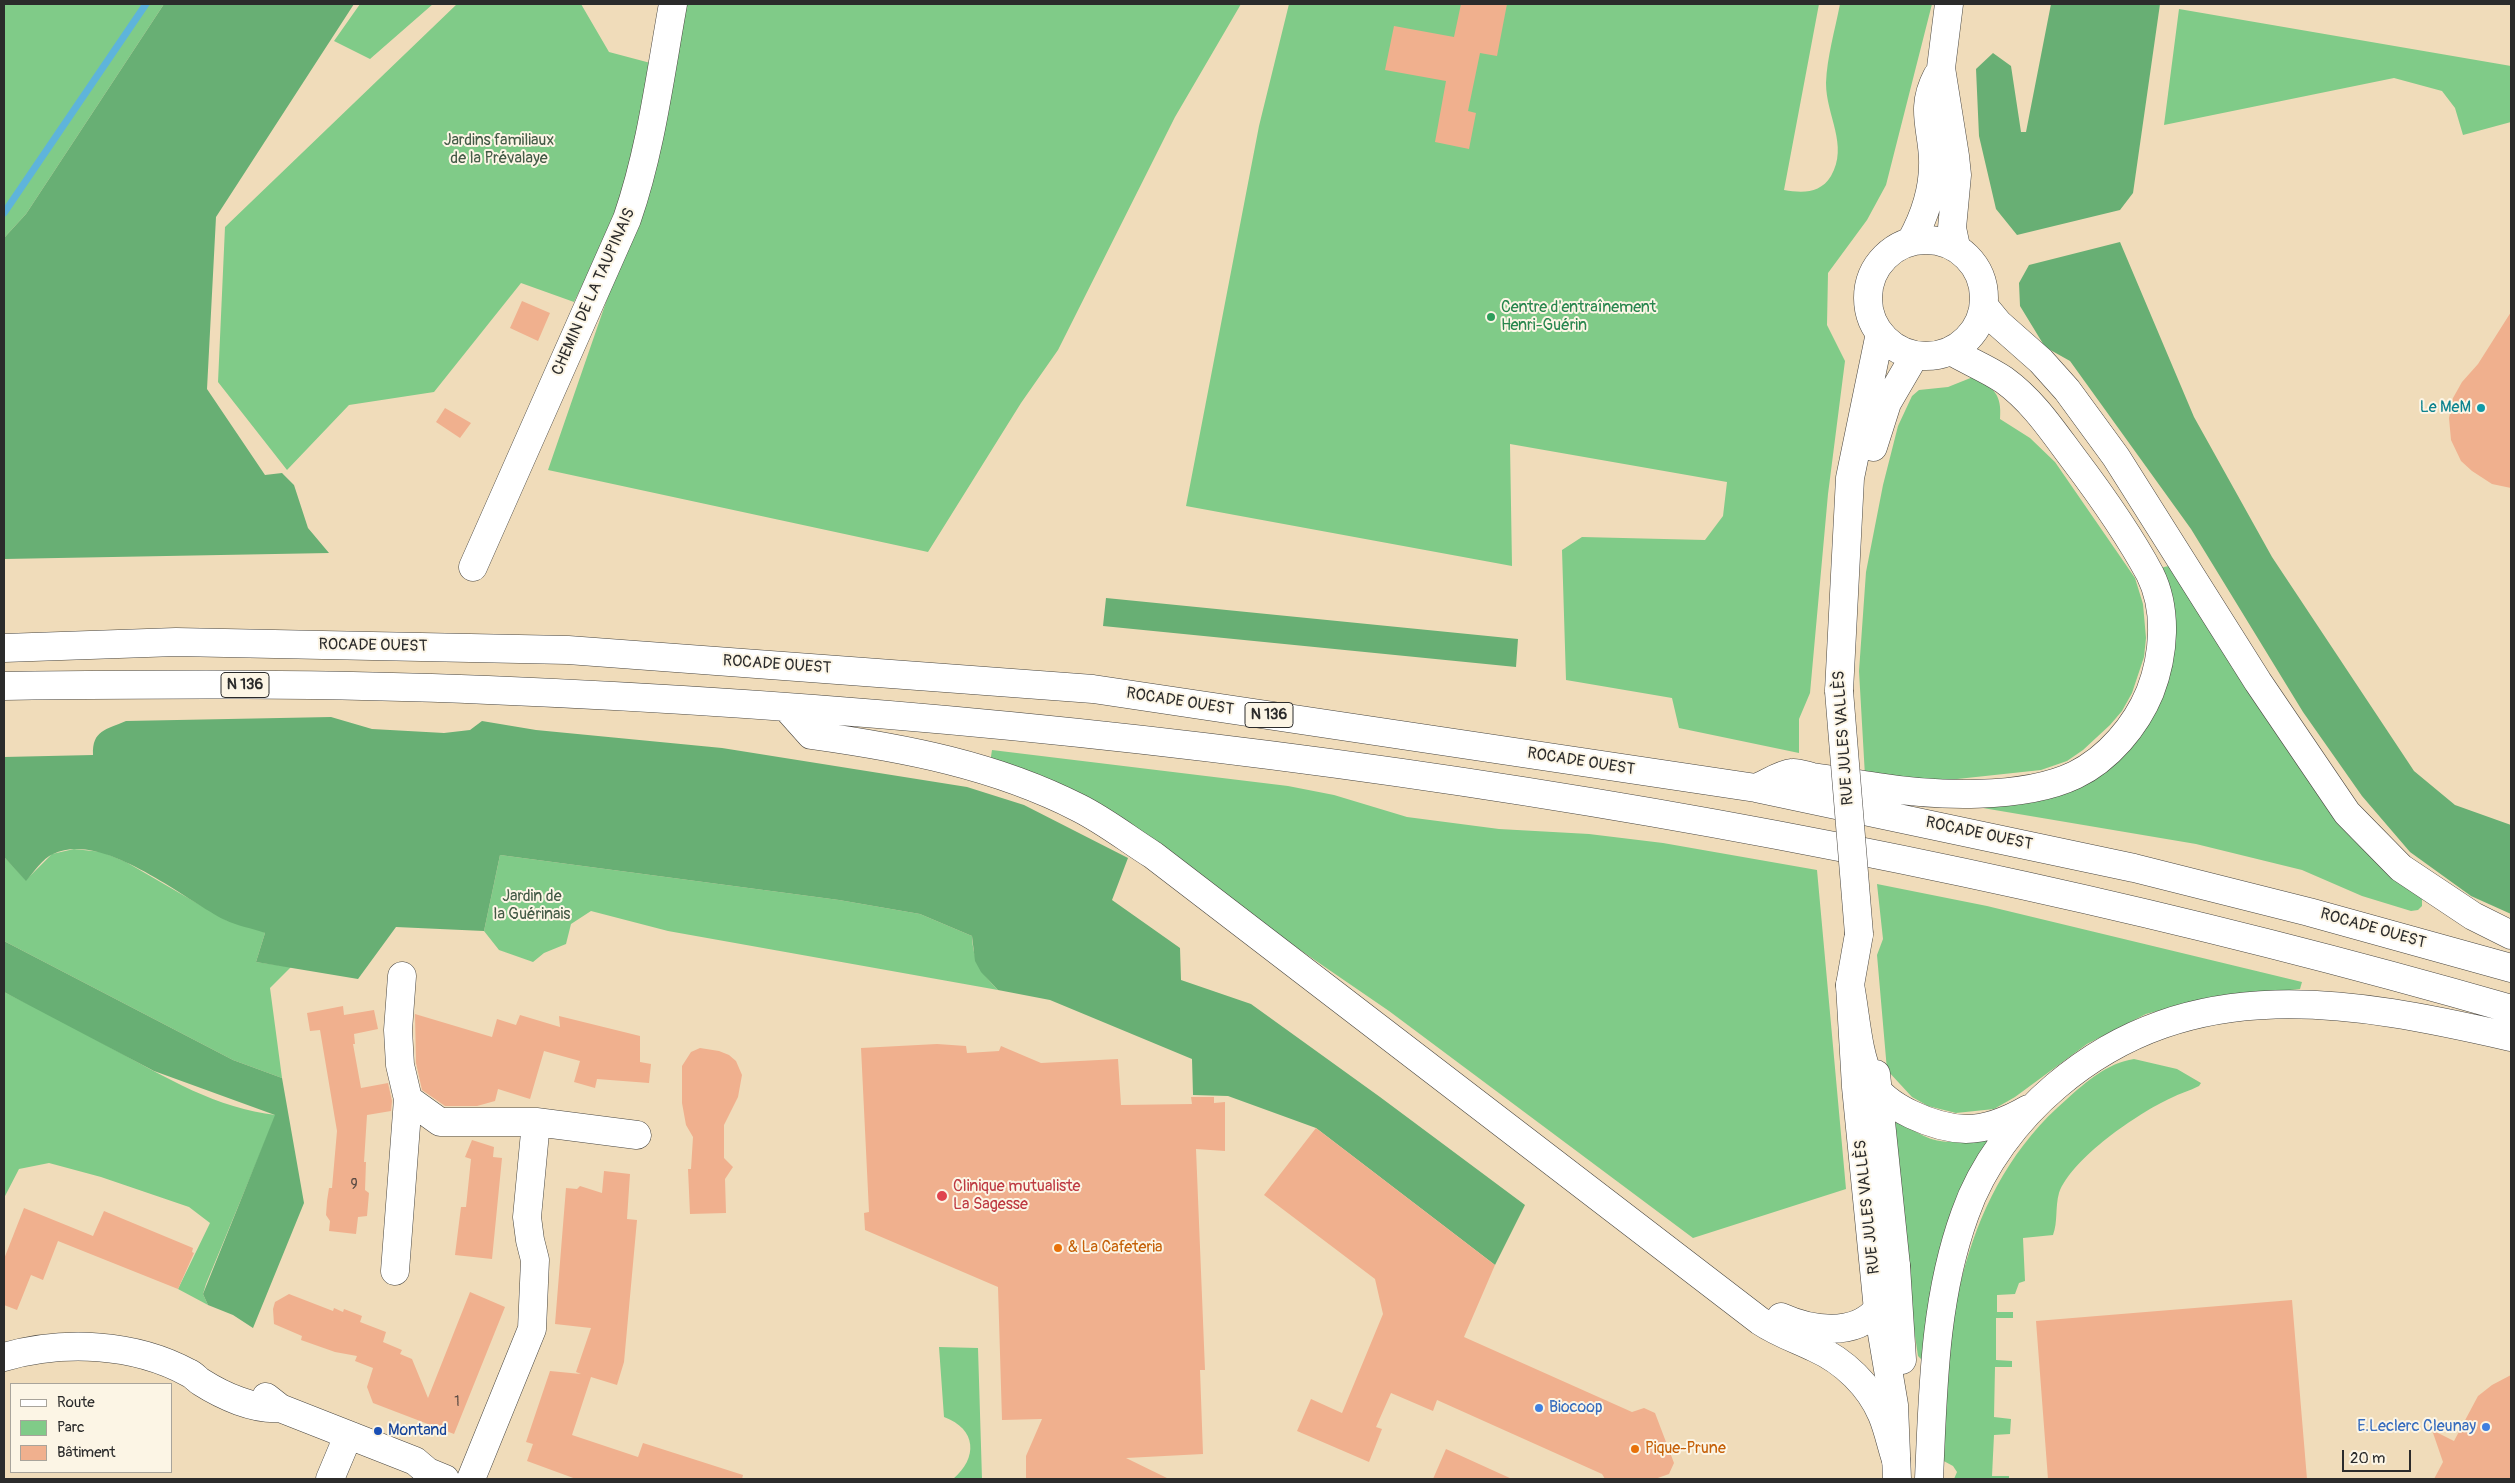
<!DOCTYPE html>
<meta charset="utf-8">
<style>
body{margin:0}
#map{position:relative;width:2515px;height:1483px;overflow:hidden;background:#f0dcba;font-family:Pangolin,sans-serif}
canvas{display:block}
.frame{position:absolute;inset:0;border:5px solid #2b2b2b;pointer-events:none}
.legend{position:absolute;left:10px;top:1383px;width:162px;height:90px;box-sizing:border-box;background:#fcf5e5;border:1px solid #a8a49b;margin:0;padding:6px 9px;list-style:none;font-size:15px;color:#2b2b2b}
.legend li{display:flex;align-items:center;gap:10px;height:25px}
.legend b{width:25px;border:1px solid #a8a49b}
.scale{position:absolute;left:2342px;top:1450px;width:69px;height:22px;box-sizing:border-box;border:2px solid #2b2b2b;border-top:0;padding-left:6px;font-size:15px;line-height:18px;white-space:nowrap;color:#2b2b2b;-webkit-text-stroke:4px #fcf5e5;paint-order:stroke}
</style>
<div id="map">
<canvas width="2515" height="1483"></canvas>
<div class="frame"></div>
<ul class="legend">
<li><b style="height:6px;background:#fff"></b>Route</li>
<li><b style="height:14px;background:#80cb88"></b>Parc</li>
<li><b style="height:14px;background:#f0b08e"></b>Bâtiment</li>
</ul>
<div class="scale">20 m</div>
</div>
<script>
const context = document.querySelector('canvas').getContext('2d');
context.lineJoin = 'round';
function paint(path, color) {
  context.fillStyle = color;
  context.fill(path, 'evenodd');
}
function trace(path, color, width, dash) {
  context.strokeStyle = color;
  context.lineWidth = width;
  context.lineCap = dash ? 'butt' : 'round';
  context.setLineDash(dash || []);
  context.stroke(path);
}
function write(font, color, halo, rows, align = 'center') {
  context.font = font + ' Pangolin,sans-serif';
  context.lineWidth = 4;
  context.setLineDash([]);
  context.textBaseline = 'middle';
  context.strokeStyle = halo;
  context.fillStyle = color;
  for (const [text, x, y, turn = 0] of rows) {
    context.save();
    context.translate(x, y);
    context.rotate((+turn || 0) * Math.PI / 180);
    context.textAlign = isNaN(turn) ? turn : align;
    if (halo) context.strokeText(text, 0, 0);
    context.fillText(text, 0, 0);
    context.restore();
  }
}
paint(new Path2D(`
 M4 4H164L26 214 4 238Z
 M360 4H433L370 59 334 41Z
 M457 4H581L609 52 658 65 631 188 574 302 521 283 434 392 349 405 287 470 218 382 225 227Z
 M685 4H1241L1175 117 1058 350 1021 403 928 552 548 470 643 195Z
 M1289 4H1819L1784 190C1802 193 1820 194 1831 176 1849 145 1826 116 1826 83 1827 57 1835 30 1840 4H1932L1886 185 1867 220 1828 273 1827 325 1845 361 1828 494 1810 693 1799 719V753L1679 728 1672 698 1566 680 1562 550 1582 537 1705 540 1723 516 1727 482 1510 444 1512 566 1186 506 1259 126Z
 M2179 9 2511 66V122L2463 135 2455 108 2442 91 2394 78 2164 125Z
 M1973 377C1994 388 2002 394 2000 419L2030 438 2055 462 2135 578 2143 604 2146 638 2144 657 2132 693 2122 711 2110 725 2083 750 2067 761 2041 770 1948 780 1865 776 1859 671 1866 572 1883 485 1898 426 1912 396 1919 390 1948 387Z
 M2177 564 2422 898V906L2418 910 2411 911 2362 896 2302 870 2196 844 1971 806 2136 734 2160 568Z
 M992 750 1288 786 1334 795 1407 817 1499 829 1589 834 1663 843 1817 870 1846 1189 1693 1238 1389 1011 1118 825 990 763Z
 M74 849 102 852 126 862 226 920 259 929 265 933 256 962 291 967 270 988 282 1078 233 1060 4 941V857L26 880 52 854Z
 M500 855 839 900 920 914 972 936C973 960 981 973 998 990L668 931 591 911 571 924 566 944 544 953 533 962 499 950 484 931Z
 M1877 884 1987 906 2302 982 2300 989 2204 999 2146 1014 2087 1044 2015 1097 1994 1109 1956 1113 1928 1106 1912 1097 1887 1070 1877 955 1883 939Z
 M4 992C41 1010 78 1030 115 1050 165 1077 218 1109 276 1115L206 1284 203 1294 208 1305 178 1289 210 1223 189 1207 101 1177 49 1163 19 1169 4 1198Z
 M2134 1059 2177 1069 2201 1083 2199 1086C2190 1091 2180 1093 2171 1098 2138 1113 2072 1158 2059 1193 2055 1207 2058 1222 2053 1235L2023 1238 2025 1281 2019 1283 2015 1294 1997 1295V1312H2013V1318H1996V1360L2012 1361V1367H1995L1994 1417 2011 1419 2010 1434 1994 1435 1992 1476H2009V1479H1954L1957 1472 1953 1466 1940 1459C1945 1328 1961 1190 2067 1099 2086 1082 2107 1063 2134 1059Z
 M1893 1119C1904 1124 1913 1131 1924 1136 1948 1148 1973 1139 1997 1133L1923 1361 1918 1356 1909 1296 1908 1246Z
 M939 1347 978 1348 982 1479H953C978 1458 977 1429 944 1417Z`), '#80cb88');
paint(new Path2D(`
 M164 4H354L216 217 207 389 265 475 282 473 294 485 308 528 329 553 4 559V238L26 214Z
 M2051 4H2160L2133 193 2120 210 2017 235 1996 209 1979 136 1976 69 1993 53 2011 66 2021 132H2026Z
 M2120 242 2194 417 2272 557 2414 771 2455 805 2511 825V914L2471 896 2410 852 2362 796 2303 712 2191 529 2070 361 2045 347 2020 306 2019 283 2029 265Z
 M1106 598 1518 639 1516 667 1103 626Z
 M331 717 372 729 444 733 470 730 482 721 536 730 722 748 967 787 1024 805 1128 858 1112 900 1180 948 1181 980 1251 1004 1380 1097 1525 1205 1495 1265 1316 1128 1228 1096 1193 1095 1192 1059 1050 1000 998 990 981 972 975 961 972 936 920 914 839 900 500 855 484 931 396 927 358 979 256 962 265 933C252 928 237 926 225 920 182 898 102 830 53 854 43 858 33 873 26 881L4 857V757L93 755C92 730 106 730 126 721Z
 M4 941 233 1060 282 1078 304 1203 253 1328 233 1315 208 1305 203 1294 275 1115 154 1071 4 992Z`), '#68af74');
trace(new Path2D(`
 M4 213 146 4`), '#5eb4db', 7);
paint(new Path2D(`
 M1461 4H1507L1497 56 1480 53 1468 111 1476 113 1469 149 1435 142 1446 81 1385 70 1394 26 1454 37Z
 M522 301 550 313 538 341 510 328Z
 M2511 312V488L2492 484 2472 471 2461 461 2451 440 2449 418 2453 398 2462 382 2478 364Z
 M445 408 471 423 460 438 436 422Z
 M343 1006 344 1015 374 1010 378 1029 354 1034 355 1044H353L361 1088 388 1083 392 1101 391 1111 367 1115 364 1162H366L365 1190 369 1193 367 1216 358 1217 356 1234 329 1231 330 1221 326 1215 327 1201 329 1188H332L337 1131 320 1030 310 1031 307 1013Z
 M415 1014 492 1037 497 1019 516 1025 520 1015 560 1027 559 1016 640 1036V1062L651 1064 649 1083 597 1079 595 1088 574 1082 580 1061 544 1051 530 1099 498 1089 495 1101 477 1106H445L422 1090 416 1063Z
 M937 1044 966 1046 967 1053 999 1051 1001 1046 1041 1063 1118 1059 1121 1105 1192 1104 1191 1097H1214V1103L1225 1102V1151L1196 1149 1205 1370H1200L1203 1454 1126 1458 1169 1479H1026V1456L1042 1419 1002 1420 998 1287 865 1230 864 1213 869 1212 861 1048Z
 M700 1048 719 1051 729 1055 736 1061 742 1075 738 1097 724 1125V1158L733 1167 725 1179 726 1213 690 1214 688 1169H691L693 1137 686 1125 682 1103V1066L691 1052Z
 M1316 1128 1495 1265 1464 1337 1632 1412 1644 1408 1655 1413 1674 1463 1669 1474 1655 1479H1605L1602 1474 1437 1400 1433 1411 1391 1393 1376 1427 1382 1429 1369 1462 1297 1431 1311 1399 1342 1413 1383 1314 1375 1279 1264 1195Z
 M472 1140 494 1147 493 1157 502 1158 492 1259 455 1255 461 1207H466L471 1159 465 1157Z
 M604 1171 630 1174 627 1219 637 1220 624 1362 617 1385 591 1377 572 1435 638 1457 643 1443 743 1475 742 1479H576L527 1461 533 1444 526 1442 550 1371 581 1374 576 1372 591 1328 555 1324 566 1188 577 1189 580 1186 602 1193Z
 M24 1208 93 1236 104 1211 193 1248 192 1252 194 1253 178 1289 58 1241 43 1280 31 1275 17 1310 4 1305V1259Z
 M470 1292 505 1307 454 1434 373 1403 367 1387 373 1368 355 1361 357 1356 335 1352 301 1340 302 1336 274 1324 273 1309 275 1302 289 1294 333 1311 334 1308 343 1312 344 1309 362 1316 360 1322 386 1332 383 1342 402 1350 400 1354 412 1359 428 1398Z
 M2292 1300 2307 1479H2048L2036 1321Z
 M2511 1375V1479H2434L2443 1462 2432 1430 2454 1441 2478 1396 2492 1385Z
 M1446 1449 1512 1479H1433Z`), '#f0b08e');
const minor = new Path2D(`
 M1949 4 1941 68 1955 156 1957 175 1952 228 1956 247
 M1911 241C1925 216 1934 189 1933 159 1932 128 1920 108 1937 76
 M473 567 627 219C651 150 660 76 673 4
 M402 976 398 1030 400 1065 408 1099 440 1122H536L637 1135
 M395 1271 408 1099
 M4 1357C64 1340 134 1343 189 1373 194 1375 197 1380 201 1382 223 1396 254 1410 280 1408
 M266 1397 280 1408 415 1461 428 1472 445 1479
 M330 1479 343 1448 345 1434
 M471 1479 532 1329 535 1260 530 1240 527 1217 536 1122`);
const major = new Path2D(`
 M1868 298a58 58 0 1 1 116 0a58 58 0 1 1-116 0Z
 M1873 447 1887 403 1915 355
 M1839 691 1850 478 1880 333
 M1859 934 1850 985 1856 1087 1878 1310 1894 1405 1897 1479
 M1876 1074 1896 1266 1902 1360`);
const highway = new Path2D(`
 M1984 306 1998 323 2041 361 2067 390 2116 457 2258 682 2347 813 2401 868 2473 916 2511 935
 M4 648 176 642 568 650 1093 689 1756 788 2134 868 2309 912 2511 968
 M4 686C165 684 327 683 488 690 1172 718 1853 820 2511 1009
 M786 707 811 735C904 748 995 765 1079 808 1105 821 1129 840 1153 855L1760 1321C1778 1333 1796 1339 1815 1348 1844 1361 1870 1386 1882 1415 1888 1429 1891 1445 1896 1460
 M1756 788C1766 784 1781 774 1792 773 1798 772 1807 776 1813 777 1835 780 1856 784 1878 787 1934 796 2023 800 2075 775 2108 759 2136 726 2150 692 2164 656 2168 610 2150 574 2128 533 2101 495 2073 458 2052 430 2033 401 2004 380 1988 369 1968 361 1951 351
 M1850 985C1856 1015 1857 1052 1870 1079 1884 1108 1935 1128 1966 1129 1987 1129 2009 1120 2028 1109
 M1781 1317C1810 1330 1854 1338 1878 1309 1888 1298 1891 1280 1896 1266
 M1929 1479C1933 1391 1934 1299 1965 1214 1982 1165 2017 1119 2056 1086 2192 970 2353 1001 2511 1037`);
trace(minor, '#494640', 29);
trace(major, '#494640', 29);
trace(highway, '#494640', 29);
trace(minor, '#fff', 28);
trace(major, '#fff', 28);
trace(highway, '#fff', 28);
const majorBridge = new Path2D(`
 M1839 691 1859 934`);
trace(majorBridge, '#494640', 29, []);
trace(majorBridge, '#fff', 28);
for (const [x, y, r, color] of [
 [1491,317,5,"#2e9e5b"],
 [2481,408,5,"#0f9aa8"],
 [942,1196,6,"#e0444e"],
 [1058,1248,5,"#e8710a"],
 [1539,1408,5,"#3f7fe0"],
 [2486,1427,5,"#3f7fe0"],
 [378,1431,5,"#1a4fb4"],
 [1635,1449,5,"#e8710a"]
]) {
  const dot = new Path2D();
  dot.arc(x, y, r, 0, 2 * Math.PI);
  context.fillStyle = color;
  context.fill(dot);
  trace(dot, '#fcf5e5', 2);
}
write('14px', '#5c4c44', null, [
 ["9",354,1185],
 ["1",457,1402]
]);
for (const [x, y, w] of [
 [245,685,48],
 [1269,715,48]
]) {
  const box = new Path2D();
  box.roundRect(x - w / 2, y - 12.5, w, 25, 4);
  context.fillStyle = '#fcf5e5';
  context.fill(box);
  trace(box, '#2b2b2b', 1);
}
write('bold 15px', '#2b2b2b', null, [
 ["N 136",245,685],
 ["N 136",1269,715]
]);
write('16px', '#445b47', '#fcf5e5', [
 ["Jardins familiaux",499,141],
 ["de la Prévalaye",499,159],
 ["Jardin de",532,897],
 ["la Guérinais",532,915]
]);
write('16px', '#2b2b2b', '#fcf5e5', [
 ["CHEMIN DE LA TAUPINAIS",594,292,-66],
 ["ROCADE OUEST",373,646,1],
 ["ROCADE OUEST",777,665,4],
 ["ROCADE OUEST",1180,702,9],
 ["RUE JULES VALLÈS",1844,738,-94],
 ["ROCADE OUEST",1581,762,9],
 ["ROCADE OUEST",1979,834,12],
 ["ROCADE OUEST",2373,929,16],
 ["RUE JULES VALLÈS",1868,1207,-96]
]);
write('16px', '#27864d', '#fcf5e5', [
 ["Centre d'entraînement",1501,308],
 ["Henri-Guérin",1501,326]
], 'left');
write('16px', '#0d838f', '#fcf5e5', [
 ["Le MeM",2471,408]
], 'right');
write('16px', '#be3a42', '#fcf5e5', [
 ["Clinique mutualiste",953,1187],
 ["La Sagesse",953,1205]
], 'left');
write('16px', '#c56008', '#fcf5e5', [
 ["& La Cafeteria",1068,1248],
 ["Pique-Prune",1645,1449]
], 'left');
write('16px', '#366cbe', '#fcf5e5', [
 ["Biocoop",1549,1408],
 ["E.Leclerc Cleunay",2476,1427,"right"]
], 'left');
write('16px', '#164399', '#fcf5e5', [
 ["Montand",388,1431]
], 'left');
</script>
